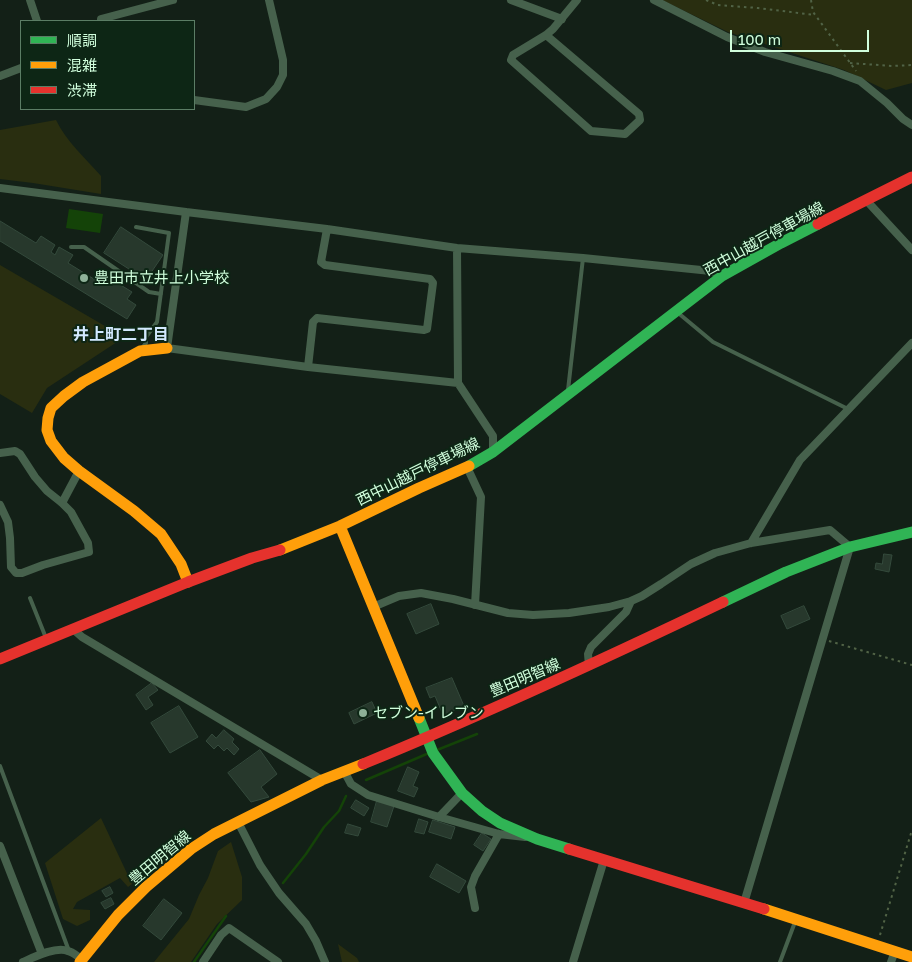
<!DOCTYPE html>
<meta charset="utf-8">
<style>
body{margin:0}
#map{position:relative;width:912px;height:962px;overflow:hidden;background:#132017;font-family:"Golos Text","Noto Sans JP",sans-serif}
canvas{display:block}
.legend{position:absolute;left:20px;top:20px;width:175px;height:90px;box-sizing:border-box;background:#0d2615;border:1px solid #5b7d65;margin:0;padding:6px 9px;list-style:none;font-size:15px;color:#d1ffdd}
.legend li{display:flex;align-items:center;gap:10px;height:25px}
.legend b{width:25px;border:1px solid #5b7d65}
.scale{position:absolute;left:730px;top:30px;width:139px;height:22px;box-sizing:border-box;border:2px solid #d1ffdd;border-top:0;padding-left:6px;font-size:15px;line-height:18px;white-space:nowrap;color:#d1ffdd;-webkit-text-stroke:4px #0d2615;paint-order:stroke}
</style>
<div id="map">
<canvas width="912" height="962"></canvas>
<ul class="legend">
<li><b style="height:6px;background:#30b455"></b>順調</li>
<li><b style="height:6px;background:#ff9f0a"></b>混雑</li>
<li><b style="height:6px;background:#e5322d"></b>渋滞</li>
</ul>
<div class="scale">100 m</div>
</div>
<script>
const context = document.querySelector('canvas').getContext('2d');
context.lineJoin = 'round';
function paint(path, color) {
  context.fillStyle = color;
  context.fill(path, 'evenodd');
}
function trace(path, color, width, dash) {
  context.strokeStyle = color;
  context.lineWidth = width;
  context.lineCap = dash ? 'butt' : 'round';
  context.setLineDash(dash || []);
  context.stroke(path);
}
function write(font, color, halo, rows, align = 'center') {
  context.font = font + ' "Golos Text","Noto Sans JP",sans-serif';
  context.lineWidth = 4;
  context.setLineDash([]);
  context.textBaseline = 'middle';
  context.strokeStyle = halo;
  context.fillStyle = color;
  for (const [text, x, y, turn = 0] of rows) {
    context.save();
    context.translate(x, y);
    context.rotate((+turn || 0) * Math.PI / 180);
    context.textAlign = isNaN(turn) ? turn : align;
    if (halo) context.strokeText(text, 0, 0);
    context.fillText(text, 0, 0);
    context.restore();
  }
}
paint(new Path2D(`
 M662 0H912V83L886 90 844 70 728 32Z
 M56 120C66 141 86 159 101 176V194L33 183 0 179V130Z
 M0 265 117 333 120 340 47 388 32 413 0 394Z
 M101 818 132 884 128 887 120 878 77 902 73 909 90 910V920L77 926 63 919 45 863Z
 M231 842 242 877V900L217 924 191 962H154L189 919 199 895 208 878 218 851Z
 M338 944 357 958 359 962H342Z`), '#292e10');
paint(new Path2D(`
 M69 209 103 214 100 233 66 228Z`), '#144308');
trace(new Path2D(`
 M437 750 477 734
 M366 780 429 753
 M283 883 306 854 324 827 339 811 346 796
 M194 962 226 916`), '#144308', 2.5);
const building = new Path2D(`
 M0 221 36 243 41 236 55 245 51 252 55 255 59 247 73 255 68 263 97 281 103 271 121 282 119 284 132 292 127 299 136 305 127 319 0 241Z
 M121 227 163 255 146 280 104 253Z
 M884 554 892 555 889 572 875 569 876 563 882 564Z
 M431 604 439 624 416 634 407 614Z
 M804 606 810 619 787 629 781 616Z
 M452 678 464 706 443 715 435 696 430 698 426 688Z
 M152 683 158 690 148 697 153 705 146 710 136 695Z
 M372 702 377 713 354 724 349 713Z
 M179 706 198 737 170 753 151 723Z
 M224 730 234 739 232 742 239 749 234 755 227 748 224 751 218 745 214 749 206 741 212 734 216 738Z
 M260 750 277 774 261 787 269 797 251 802 228 773Z
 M408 767 419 772 413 786 418 788 414 797 398 791Z
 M356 800 369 808 364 816 351 808Z
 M377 801 394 806 387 827 371 822Z
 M419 819 428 822 424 834 415 832Z
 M433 820 455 827 451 839 429 832Z
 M348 824 361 828 358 836 345 833Z
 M482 833 491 839 483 851 474 845Z
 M437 864 466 881 459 893 430 877Z
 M110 887 113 893 106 897 102 891Z
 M111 898 114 904 105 909 101 903Z
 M164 899 182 913 161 940 143 926Z`);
paint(building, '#27382c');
trace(building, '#344a3c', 1);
trace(new Path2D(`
 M706 0 718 5 758 8 815 15
 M811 0 813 12 856 71
 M850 63 892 66 912 65
 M829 641 912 665
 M880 935 912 830`), '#516346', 2, [2.5, 4]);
trace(new Path2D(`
 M136 227 169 233 157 322 146 337V343L143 347
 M71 247H84L149 292 161 294
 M677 312 713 342 848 409
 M568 390 583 258
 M30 598 46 638
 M0 766 69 951
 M780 962 795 922`), '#46614c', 4);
trace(new Path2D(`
 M30 0 37 21
 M511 0 562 19
 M654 0 727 37 765 52 833 71 860 81 887 103 903 119 912 125
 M101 21V19L173 0
 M546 35 639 114 640 120 625 134 591 131 511 60 513 55 546 35 553 29 577 0
 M0 76 21 68
 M194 100 246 107 266 99 277 87 283 75V60L269 0
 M0 188 186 212 327 229 457 248 583 258 711 271 722 276
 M866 200 912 250
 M186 212 167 348 308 367 458 383
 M457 248 458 383 493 436V452
 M308 367 313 322 317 318 424 330 427 329 433 283 430 279 325 265 321 262 327 229
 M0 453 15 451 20 454 35 477 47 491 62 503 71 512 88 543 89 552 43 565 22 573H16L11 567 10 538 8 522 0 505
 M467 467 481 497 475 605
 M62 503 79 471
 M751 543 800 460 912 343
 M373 607 399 596 421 593 453 599 508 613 533 615 569 613 609 607 631 601 642 596 661 584 691 564 715 553 751 543 830 530 850 547 744 903
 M73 629 82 637 322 780
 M589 666 588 654 591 647 626 612 631 601
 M344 771 351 784 368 795 439 817 499 834 525 837
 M439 817 462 793
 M238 822 260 865 279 893 306 924 316 941 325 962
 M0 846 42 954
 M475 908 471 887 475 876 499 834
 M23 962C34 957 56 946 68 951 73 952 78 957 82 959
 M203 962 221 935 229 928 278 962
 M573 962 604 860
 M891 962 895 951`), '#46614c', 8);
trace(new Path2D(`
 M469 466 493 452 722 276 781 243 818 224
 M723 602 786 572 850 547 912 532
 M419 718 433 753 462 793 482 811 500 823 537 839 569 849`), '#30b455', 11);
trace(new Path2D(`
 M167 348 140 351 83 382 64 396 51 408 48 418 47 430 51 441 64 458 79 471 134 511 161 534 181 564 188 582
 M340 526 419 718
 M280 550 340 526 419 488 469 466
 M764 909 912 957
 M80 962 118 915 146 887 191 849 214 834 322 780 363 764`), '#ff9f0a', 11);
trace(new Path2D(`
 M818 224 912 177
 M0 659 188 582 252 558 280 550
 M363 764C485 714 604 659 723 602
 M569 849 764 909`), '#e5322d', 11);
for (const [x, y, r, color] of [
 [84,278,5,"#8eb198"],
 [363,713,5,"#8eb198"]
]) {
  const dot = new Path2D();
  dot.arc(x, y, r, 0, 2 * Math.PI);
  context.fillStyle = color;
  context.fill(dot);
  trace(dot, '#0d2615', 2);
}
write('15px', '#d1ffdd', '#0d2615', [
 ["西中山越戸停車場線",764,239,-29],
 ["西中山越戸停車場線",418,472,-26],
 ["豊田明智線",525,678,-23],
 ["豊田明智線",160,858,-40]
]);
write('15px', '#d1ffdd', '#0d2615', [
 ["豊田市立井上小学校",94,278],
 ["セブン-イレブン",373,713]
], 'left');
write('bold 16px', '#d3e9ff', '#0d2615', [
 ["井上町二丁目",121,335]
]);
</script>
